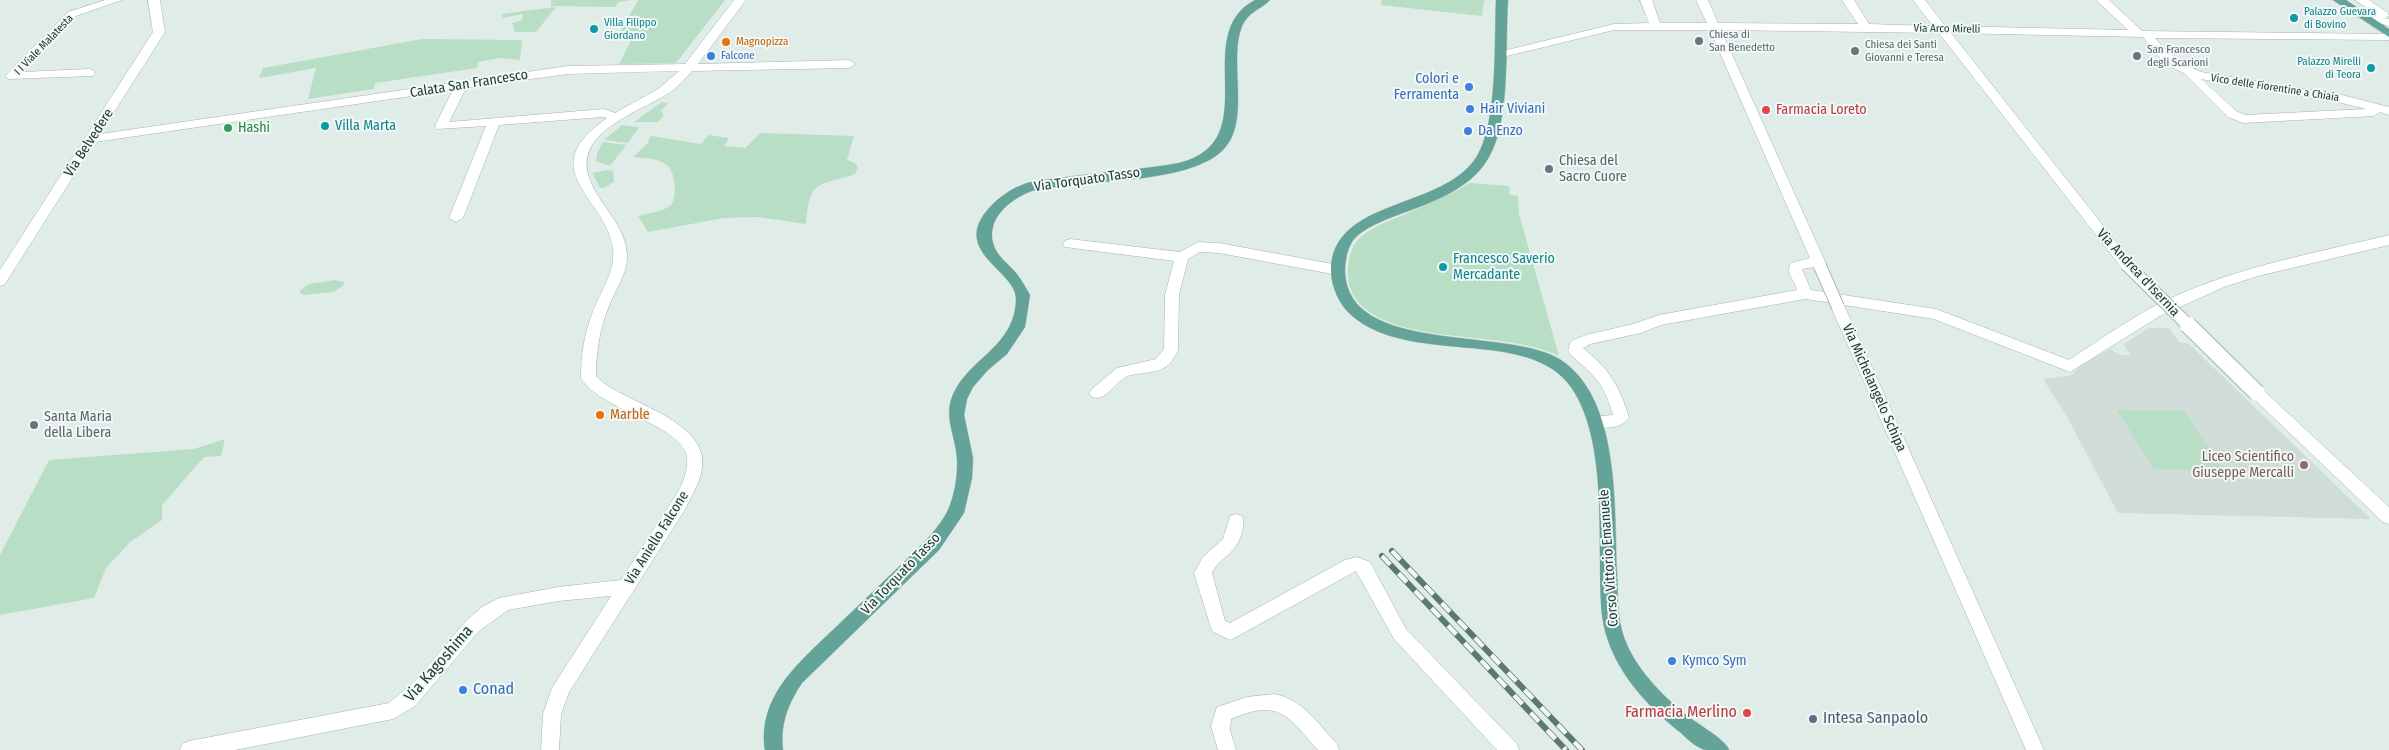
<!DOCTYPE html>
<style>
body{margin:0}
canvas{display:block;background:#e0ece8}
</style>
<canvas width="2389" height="750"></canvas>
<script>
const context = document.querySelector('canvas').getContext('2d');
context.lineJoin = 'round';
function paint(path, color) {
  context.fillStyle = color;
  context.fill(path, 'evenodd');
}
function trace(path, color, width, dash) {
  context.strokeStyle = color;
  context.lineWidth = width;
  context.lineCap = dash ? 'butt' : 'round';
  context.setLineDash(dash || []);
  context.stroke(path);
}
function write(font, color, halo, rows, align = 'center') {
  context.font = font + ' "Fira Sans Condensed",sans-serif';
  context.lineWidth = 4;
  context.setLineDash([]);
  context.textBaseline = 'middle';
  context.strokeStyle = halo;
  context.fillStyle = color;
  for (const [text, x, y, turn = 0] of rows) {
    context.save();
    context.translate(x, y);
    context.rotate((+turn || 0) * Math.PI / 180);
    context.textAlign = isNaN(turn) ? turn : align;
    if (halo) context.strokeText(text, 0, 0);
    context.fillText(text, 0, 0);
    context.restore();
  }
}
paint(new Path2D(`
 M2149 328H2169L2179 342 2189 344 2371 519 2118 513 2065 413 2043 379 2072 375 2081 365 2110 349 2120 355H2130L2124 344Z`), '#cfdcd7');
paint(new Path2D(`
 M551 0H632L618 2 615 7 551 6Z
 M638 0H725L676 63 619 64 635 33 617 38Z
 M1382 0H1484L1482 16 1381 5Z
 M556 7 536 32H515L512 23 522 20 523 14 503 18 502 14Z
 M422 39 522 40 520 60 500 58 478 62 477 68 375 83 374 89 308 99 316 68 259 78 263 68Z
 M662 102 668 103 661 111 664 115 658 122H634Z
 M622 125 639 127 628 143 604 140Z
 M760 133 854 136 847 160 855 163 858 167 855 174C817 187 810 178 806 224L758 217 724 218 648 232 638 216C648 213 663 212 671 205 678 197 675 171 667 165 659 158 643 158 633 157L647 144 651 136 701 144 708 135 729 138 724 146 745 148Z
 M603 142 626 145 610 166 596 161 597 153Z
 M608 170 613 171 614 182 604 188H600L592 173Z
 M1470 183 1509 186 1510 195 1518 196 1519 214 1559 356C1537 346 1516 343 1493 340 1450 334 1347 334 1348 272 1348 260 1351 245 1361 237 1372 227 1387 222 1401 216 1424 206 1448 196 1470 183Z
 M335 280 344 282 343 286 333 292 304 295 300 293V290L309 284Z
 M2117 410 2184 411 2223 471 2154 469Z
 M225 439 221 456 204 457 162 505V520L130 542 106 568 94 598 0 615V555L49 460 194 449Z`), '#b8dec5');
const minor = new Path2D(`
 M105 0H122L76 16 22 72 89 69 93 70 95 73 93 76 8 79 6 76 8 73 68 12Z
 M148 0H160L165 32 100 134 568 66 685 64 734 0H746L698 64 849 60 855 64 849 68 692 71C684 80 677 88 667 94 639 112 577 131 588 174 596 205 629 225 627 260 626 275 615 291 609 306 600 328 596 352 596 376 606 387 619 392 632 399 658 412 708 432 702 468 700 483 691 497 684 511L569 692 561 714 559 750H541L543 714 552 688 611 596 558 601 508 610 479 631 415 706 393 719 235 750H180L182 744 189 741 389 703 416 680 467 620 482 607 499 598 558 587 621 580 679 490C684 480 690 465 686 453 676 424 598 408 581 378 581 356 584 335 592 314 599 294 616 271 613 249 607 197 531 171 607 118L603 117 499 125 463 218 456 222 449 218 486 126 437 129 435 126 453 90 95 142 5 284 0 286V270L153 32ZM679 71 658 89 615 113 604 109 449 122 466 88 568 74Z
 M1640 0H1652L1660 23H1707L1696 0H1708L1718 23 1858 24 1842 0H1854L1869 24 1933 26 1913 0H1925L1945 26 2128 30 2096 0H2109L2142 31 2389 34V40L2155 38C2169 55 2181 63 2201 72L2342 95 2389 107V115L2380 112 2374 116 2243 123 2228 117 2184 73 2171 67 2158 56 2143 37 1951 33 2131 261 2133 264 2126 269 2121 267 1939 33 1721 30 1827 266 1820 271 1814 267 1802 269 1811 290 1936 309 2069 360C2095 343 2122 324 2149 309 2223 269 2308 255 2389 235V245L2258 276 2224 287 2160 316 2070 372 1934 319 1844 305 2044 750H2026L1831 307 1833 303 1805 299 1661 325 1641 333 1590 344 1583 348C1609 369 1619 385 1629 417 1622 430 1602 429 1590 425L1587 421 1590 417 1613 415C1602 379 1596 378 1570 354L1568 350 1571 341 1586 335 1633 324 1659 315 1797 290C1795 280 1785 273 1791 263L1810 258 1710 30H1614L1507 56 1501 53 1503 51 1614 24 1649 23ZM2201 79 2342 103 2366 109 2245 115 2236 111Z
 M2355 0H2369L2388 13 2389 16 2385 18 2389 19V26L2352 14V10L2356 9 2377 15Z
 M1070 239 1180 252 1198 242 1219 243 1338 265 1345 270 1338 275 1219 253 1200 252 1188 259 1179 295 1178 350C1176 355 1171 363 1167 366 1157 374 1139 372 1128 376 1115 381 1107 402 1092 397L1089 393 1092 389 1117 368 1156 359 1164 349 1165 295 1174 261 1065 247 1063 244 1065 241Z
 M2257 387 2262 389 2389 507V524L2383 522 2252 397 2249 393 2252 389Z
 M1236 514 1242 516C1245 522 1243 526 1242 532 1236 556 1222 554 1212 573L1225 621 1230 623 1345 560 1357 557 1370 562 1406 629 1517 744 1519 750H1497L1394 639 1356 571 1236 637 1230 640 1212 631 1194 573 1203 557 1223 539 1230 516Z
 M1274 694C1303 699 1317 723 1337 744L1339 750H1318C1288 716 1279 698 1231 719L1230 731 1236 750H1218L1211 726 1217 707 1247 697Z`);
const major = new Path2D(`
 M1255 0H1270C1259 11 1248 11 1241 29 1229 64 1251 122 1223 150 1192 181 1105 180 1062 186 1052 188 1038 188 1029 192 1008 201 987 219 993 243 996 256 1008 263 1016 273 1021 279 1026 288 1030 295L1025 327 1007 354 988 370 973 387 967 399 964 415 973 458 972 478 964 513 939 550 802 683C788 704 780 724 783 750H765C757 695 801 661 837 626 859 605 882 583 905 561 920 547 943 525 950 505 955 492 958 473 957 459 956 438 945 420 951 400 965 358 1016 349 1016 298 1015 270 949 251 990 207 998 198 1011 189 1022 185 1033 180 1048 180 1060 178 1099 172 1140 170 1179 163 1268 141 1188 35 1255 0Z
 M1496 0H1508C1505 44 1511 119 1489 157 1469 193 1423 205 1387 219 1376 224 1364 229 1355 238 1347 247 1345 261 1345 272 1348 356 1509 326 1561 360 1621 400 1614 510 1617 573 1618 592 1617 612 1622 631 1631 663 1657 690 1681 711 1692 721 1726 739 1729 750 1722 750 1713 750 1706 750 1698 749 1687 739 1681 733 1644 704 1608 664 1602 615 1596 549 1610 443 1571 387 1528 326 1410 367 1351 315 1339 304 1332 288 1331 272 1330 197 1444 211 1477 156 1498 121 1494 42 1496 0Z
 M2333 0H2346L2389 29V37Z`);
trace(minor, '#a3b4af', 1);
trace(major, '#c1c9c7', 1);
paint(minor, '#fff');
paint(major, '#63a398');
const rail = new Path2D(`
 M1392 551 1582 750
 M1382 556 1566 750`);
trace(rail, '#5b7973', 6);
trace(rail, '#f1f8f5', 4.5, [12]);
const minorBridgeFar1 = new Path2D(`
 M2126 264 2189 326
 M1820 266 1838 307`);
const minorBridge = new Path2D(`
 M2188 325 2257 393`);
trace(minorBridgeFar1, '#a3b4af', 14, []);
trace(minorBridge, '#a3b4af', 18, []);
trace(minorBridgeFar1, '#fff', 12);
trace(minorBridge, '#fff', 16);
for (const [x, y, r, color] of [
 [2294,18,5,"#0f9aa8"],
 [594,29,5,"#0f9aa8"],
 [1699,41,5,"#6b7280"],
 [726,42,5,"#e8710a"],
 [1855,51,5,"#6b7280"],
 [711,56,5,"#3f7fe0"],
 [2137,56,5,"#6b7280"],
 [2371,68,5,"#0f9aa8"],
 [1469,87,5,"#3f7fe0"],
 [1470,109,5,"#3f7fe0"],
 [1766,110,5,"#e0444e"],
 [325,126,5,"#0f9aa8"],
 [228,128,5,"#2e9e5b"],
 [1468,131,5,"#3f7fe0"],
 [1549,169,5,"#6b7280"],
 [1443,267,5,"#0f9aa8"],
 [600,415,5,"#e8710a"],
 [34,425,5,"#6b7280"],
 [2304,465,5,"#8d6e63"],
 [1672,661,5,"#3f7fe0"],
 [463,690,5,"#3f7fe0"],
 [1747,713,5,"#e0444e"],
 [1813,719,5,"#5c6f8a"]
]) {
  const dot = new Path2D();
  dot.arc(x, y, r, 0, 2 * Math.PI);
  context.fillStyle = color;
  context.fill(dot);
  trace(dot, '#f1f8f5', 2);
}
write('11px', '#0d838f', '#f1f8f5', [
 ["Palazzo Guevara",2304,12],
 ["di Bovino",2304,25],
 ["Villa Filippo",604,23],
 ["Giordano",604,36],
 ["Palazzo Mirelli",2361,62,"right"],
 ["di Teora",2361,75,"right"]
], 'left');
write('11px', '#203d37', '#f1f8f5', [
 ["Via Arco Mirelli",1947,29,1],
 ["I I Viale Malatesta",44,45,-46],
 ["Vico delle Fiorentine a Chiaia",2275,88,9]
]);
write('11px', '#5b616d', '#f1f8f5', [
 ["Chiesa di",1709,35],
 ["San Benedetto",1709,48],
 ["Chiesa dei Santi",1865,45],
 ["Giovanni e Teresa",1865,58],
 ["San Francesco",2147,50],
 ["degli Scarioni",2147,63]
], 'left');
write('11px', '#c56008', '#f1f8f5', [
 ["Magnopizza",736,42]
], 'left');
write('11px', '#366cbe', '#f1f8f5', [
 ["Falcone",721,56]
], 'left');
write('14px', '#366cbe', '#f1f8f5', [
 ["Colori e",1459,79,"right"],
 ["Ferramenta",1459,95,"right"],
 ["Hair Viviani",1480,109],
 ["Da Enzo",1478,131],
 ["Kymco Sym",1682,661]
], 'left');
write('14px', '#203d37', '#f1f8f5', [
 ["Calata San Francesco",469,84,-9],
 ["Via Belvedere",89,143,-57],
 ["Via Torquato Tasso",1087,180,-8],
 ["Via Andrea d'Isernia",2138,273,47],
 ["Via Michelangelo Schipa",1874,388,66],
 ["Via Aniello Falcone",657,538,-58],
 ["Corso Vittorio Emanuele",1609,558,-94],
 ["Via Torquato Tasso",901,574,-46]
]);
write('14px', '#be3a42', '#f1f8f5', [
 ["Farmacia Loreto",1776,110]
], 'left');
write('14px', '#0d838f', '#f1f8f5', [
 ["Villa Marta",335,126],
 ["Francesco Saverio",1453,259],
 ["Mercadante",1453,275]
], 'left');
write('14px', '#27864d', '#f1f8f5', [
 ["Hashi",238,128]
], 'left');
write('14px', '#5b616d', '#f1f8f5', [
 ["Chiesa del",1559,161],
 ["Sacro Cuore",1559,177],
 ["Santa Maria",44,417],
 ["della Libera",44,433]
], 'left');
write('14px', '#c56008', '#f1f8f5', [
 ["Marble",610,415]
], 'left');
write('14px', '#785e54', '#f1f8f5', [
 ["Liceo Scientifico",2294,457],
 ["Giuseppe Mercalli",2294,473]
], 'right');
write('16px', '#203d37', '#f1f8f5', [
 ["Via Kagoshima",439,664,-49]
]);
write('16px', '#366cbe', '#f1f8f5', [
 ["Conad",473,690]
], 'left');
write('16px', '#be3a42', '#f1f8f5', [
 ["Farmacia Merlino",1737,713]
], 'right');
write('16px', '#4e5e75', '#f1f8f5', [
 ["Intesa Sanpaolo",1823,719]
], 'left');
</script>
